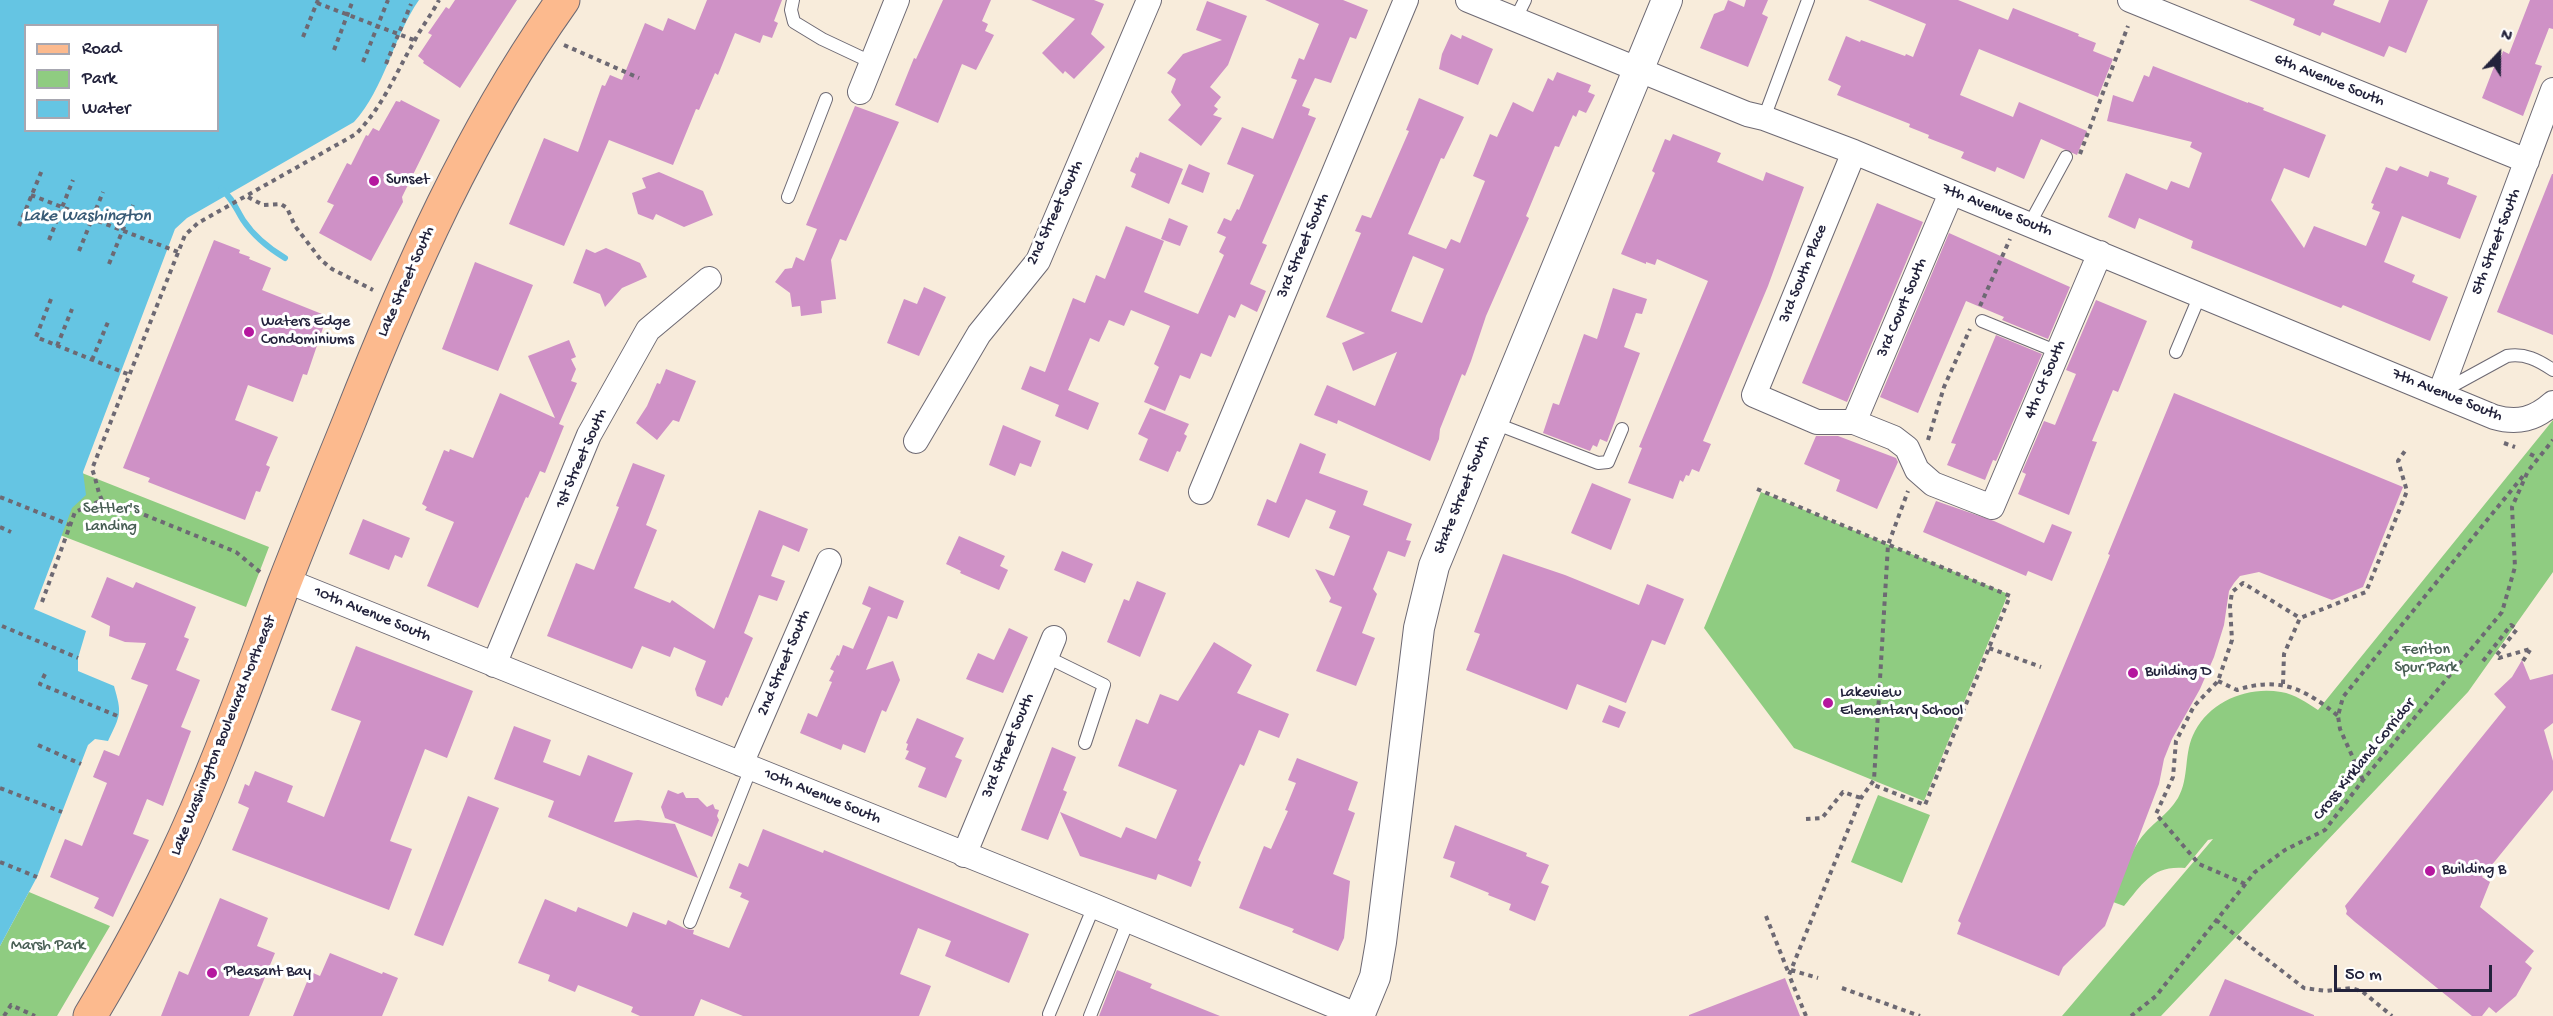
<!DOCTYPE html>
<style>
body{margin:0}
#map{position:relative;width:2553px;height:1016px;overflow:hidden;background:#f8ecdb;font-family:"Gochi Hand",sans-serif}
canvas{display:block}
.legend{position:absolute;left:24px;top:24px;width:195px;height:108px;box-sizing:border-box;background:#fff;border:2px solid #a7a7b1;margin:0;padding:8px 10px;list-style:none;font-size:18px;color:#22223b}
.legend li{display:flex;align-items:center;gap:12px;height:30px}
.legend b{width:30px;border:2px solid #a7a7b1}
.north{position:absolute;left:2469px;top:24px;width:60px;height:60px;-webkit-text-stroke:4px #fff;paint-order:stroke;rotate:22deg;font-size:16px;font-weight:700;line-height:24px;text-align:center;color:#22223b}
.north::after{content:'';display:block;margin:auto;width:21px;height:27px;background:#22223b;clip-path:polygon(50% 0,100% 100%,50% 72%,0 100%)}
.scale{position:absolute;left:2334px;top:965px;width:158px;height:27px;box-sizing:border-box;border:3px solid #22223b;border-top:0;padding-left:8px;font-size:18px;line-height:21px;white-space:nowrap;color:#22223b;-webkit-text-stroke:4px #fff;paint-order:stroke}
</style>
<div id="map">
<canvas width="2553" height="1016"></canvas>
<ul class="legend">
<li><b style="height:8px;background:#fcba8e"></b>Road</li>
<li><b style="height:16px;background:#8fcc81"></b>Park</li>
<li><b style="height:16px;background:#65c5e3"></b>Water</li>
</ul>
<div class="north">N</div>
<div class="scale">50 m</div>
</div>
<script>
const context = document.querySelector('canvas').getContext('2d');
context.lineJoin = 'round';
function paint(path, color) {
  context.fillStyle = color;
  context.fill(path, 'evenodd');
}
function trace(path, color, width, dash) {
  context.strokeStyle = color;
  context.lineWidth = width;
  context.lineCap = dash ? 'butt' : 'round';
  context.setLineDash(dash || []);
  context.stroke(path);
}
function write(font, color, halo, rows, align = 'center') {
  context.font = font + ' "Gochi Hand",sans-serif';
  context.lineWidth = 6;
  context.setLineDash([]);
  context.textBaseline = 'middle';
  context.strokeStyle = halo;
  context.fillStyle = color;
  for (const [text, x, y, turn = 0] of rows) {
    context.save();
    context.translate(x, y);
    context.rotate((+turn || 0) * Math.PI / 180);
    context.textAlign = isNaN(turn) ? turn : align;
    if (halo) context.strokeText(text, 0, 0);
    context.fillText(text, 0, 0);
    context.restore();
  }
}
paint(new Path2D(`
 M2553 420V572L2468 692 2161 1016H2062L2213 839 2208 840 2185 868C2153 865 2143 883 2124 906L2113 902C2121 883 2127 859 2138 842 2149 825 2168 815 2178 798 2190 777 2183 753 2195 731 2211 701 2248 686 2281 692 2295 694 2307 703 2318 710Z
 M82 473 269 547 246 607 60 535Z
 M1761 492 2008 594 1924 801 1794 748 1704 628Z
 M1878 795 1930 815 1902 883 1851 862Z
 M29 892 110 926 57 1016H0V946Z`), '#8fcc81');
paint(new Path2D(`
 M0 0H419C393 37 385 88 354 122L187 218 175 229 83 472 86 495 72 508 34 609 86 631 78 658V671L114 686C122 714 121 714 108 741L95 739 88 745 37 877 0 946ZM26 26H218V130H26Z`), '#65c5e3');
trace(new Path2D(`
 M221 189C232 197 236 209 243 220 253 235 270 249 285 258`), '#65c5e3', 6);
paint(new Path2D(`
 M455 0H517L460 88 423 63 424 61 418 56 432 35 428 33 446 7 449 9Z
 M707 0H782L774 21 778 23 772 38 763 35 760 43 735 33 718 75 715 73 699 110 696 109 673 165 609 140 564 246 509 224 544 138 578 152 602 85 605 86 610 75 622 80 645 23 663 31 668 18 695 30Z
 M943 0H991L982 21 988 24 985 31 994 35 976 70 962 64 938 123 895 105 914 58 916 59Z
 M1031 0H1094L1104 4 1091 34 1105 47 1074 79 1065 71 1063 74 1042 53 1075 19Z
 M1265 0H1343L1368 10 1356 39 1350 37 1331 83 1315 78 1302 106 1310 109 1308 115 1316 118 1262 243 1267 245 1250 284 1266 291 1257 312 1241 304 1235 318 1229 315 1211 357 1201 353 1190 379 1180 375 1165 411 1144 402 1159 367 1154 364 1170 326 1131 310 1124 326 1109 320 1099 342 1090 338 1068 390 1099 403 1088 430 1055 416 1059 405 1021 389 1030 366 1045 372 1073 298 1085 303 1096 275 1105 279 1126 226 1164 241 1144 292 1198 314 1224 255 1219 252 1226 237 1217 233 1224 218 1231 221 1237 209 1239 210 1254 175 1227 164 1242 127 1273 139 1297 80 1291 78 1299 58 1304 60 1319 24Z
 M1728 0 1744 7 1746 0H1768L1762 14 1768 17 1748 67 1700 48 1714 14 1724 10Z
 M1868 0H1958L2008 20 2013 8 2079 34 2078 36 2096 43 2093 51 2113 59 2098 97 1979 49 1960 95 2013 117 2019 102 2087 131 2077 155 2041 139 2024 179 1997 167 1995 172 1961 158 1964 152 1928 138 1929 135 1909 127 1910 124 1837 95 1841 86 1828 80 1846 36 1860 42 1861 40 1905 56 1906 54 1913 57 1926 24Z
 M2249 0H2335L2333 5 2380 23 2389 0H2428L2406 53 2389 46 2384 57 2322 32 2320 36 2293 25 2295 19Z
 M2530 0H2553V29L2549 28 2535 64 2542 66 2523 116 2482 98 2497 59 2500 61 2503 51 2509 54Z
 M1207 1 1247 16 1228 65 1210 87 1221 97 1214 106 1218 109 1213 115 1222 118 1201 146 1168 120 1181 105 1171 92 1176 79 1167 73 1183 54 1222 40 1196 30Z
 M1451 34 1461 39 1462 35 1493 49 1478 85 1439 69 1442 54Z
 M2153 66 2248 103V102L2264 108 2263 110 2326 135 2309 178 2284 168 2271 200 2304 248 2314 226 2366 246 2380 212 2372 209 2374 204 2371 203 2386 167 2397 171 2400 166 2428 177 2430 171 2449 178 2447 184 2477 196 2460 239 2402 216 2384 262 2415 275 2412 282 2448 297 2430 341 2343 305 2341 308 2191 248 2193 241 2139 218 2135 229 2108 217 2126 173 2167 190 2171 181 2189 188 2202 153 2190 147 2192 142 2107 121 2113 95 2133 102 2144 75 2149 77Z
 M1557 72 1591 85 1588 92 1595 95 1586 113 1579 110 1576 117 1573 115 1559 147 1555 146 1526 216 1529 218 1486 316 1471 361 1465 376 1462 374 1440 429 1439 439 1430 461 1338 420 1337 424 1314 415 1327 385 1375 406 1397 352 1353 371 1342 343 1365 333 1326 317 1361 233 1355 231 1362 215 1371 218 1409 131 1406 130 1419 98 1464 117 1444 159 1441 158 1408 234 1446 249 1451 239 1460 243 1485 181 1473 176 1490 134 1497 137 1513 102 1533 112 1548 78 1553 81ZM1413 256 1444 269 1422 323 1391 311Z
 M401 100 440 120 402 197 403 202 371 261 319 233 334 205 327 202 347 163 351 165 366 135 368 136 373 128 379 131 396 101 400 102Z
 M855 106 899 122 846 241 840 239 831 260 836 299 821 301 822 313 801 316 800 306 792 307 790 293 775 282 785 269 792 268 796 257 804 261 817 229 806 225Z
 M1673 134 1721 153 1717 162 1763 181 1766 172 1804 187 1768 286 1703 441 1711 444 1699 472 1692 469 1689 476 1686 475 1683 482 1680 480 1673 499 1628 483 1642 448 1639 447 1708 281 1657 259 1655 265 1646 262V264L1621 254 1655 173 1652 171 1665 139 1670 141Z
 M1140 152 1183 169 1169 204 1131 187 1136 174 1130 171 1136 157 1138 158Z
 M1189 164 1210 173 1203 193 1181 184Z
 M659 172 703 191 713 215 684 227 656 214 653 220 638 214 632 193 646 188 642 178Z
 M2552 174H2553V335L2497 312Z
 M1877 203 1923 222 1847 402 1802 383Z
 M1169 218 1188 226 1180 246 1161 239Z
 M1949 233 2070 287 2048 339 2002 320 2004 317 1966 301 1918 413 1880 397Z
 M214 240 240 250 239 253 250 257 249 259 271 268 262 290 327 316 307 375 303 374 293 402 248 385 235 420 278 437 266 465 270 467 260 492 256 491 245 520 148 482 150 478 123 468Z
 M606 248 640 263 647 277 622 288 605 307 600 294 573 283 586 249 595 253Z
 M475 262 533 285 498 371 442 349Z
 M924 287 946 297 919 356 887 343 904 299 917 304Z
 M1613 288 1647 299 1642 314 1636 313 1624 347 1640 353 1607 442 1600 439 1597 447 1593 445 1590 451 1543 433 1553 403 1559 405 1584 334 1597 339Z
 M2096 300 2147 321 2118 392 2113 390 2092 441 2097 442 2069 515 2018 494 2026 474 2022 472 2044 421 2055 425 2076 374 2066 370Z
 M1996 335 2042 354 1996 461 1993 460 1985 480 1947 465 1956 444 1951 443Z
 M569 340 576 357 571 359 576 369 571 381 577 383 559 424 564 426 545 473 540 471 528 498 526 497 478 608 427 586 454 522 425 510 427 507 422 504 444 450 449 452 450 449 473 458 500 393 555 418 528 356Z
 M666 369 696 381 679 422 673 420 657 440 636 423 647 406 657 383 660 384Z
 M2174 393 2403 487 2363 587 2332 600 2259 572 2240 576 2234 583 2229 591 2224 625 2214 657 2200 689 2172 739 2164 759 2159 784 2105 926 2063 967 2059 976 1957 934 1961 923 1958 921 2110 555 2108 554Z
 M1150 408 1189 424 1184 434 1187 436 1180 452 1177 451 1168 472 1139 460 1148 439 1138 434Z
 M1003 425 1041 441 1031 467 1020 463 1015 476 989 465Z
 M1816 436H1838L1896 458 1898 462 1877 509 1836 491 1840 480 1804 464Z
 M1300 443 1326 454 1319 473 1368 491 1363 505 1412 524 1406 540 1411 541 1405 557 1388 551 1373 589 1377 594 1362 633 1375 638 1356 686 1316 671 1342 607 1329 602 1331 598 1315 569 1334 576 1350 536 1329 528 1336 511 1306 499 1289 538 1257 525 1267 499 1276 503Z
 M633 463 665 475 646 525 657 530 634 588 670 603 672 600 714 629 759 510 808 529 799 552 783 545 771 576 785 581 777 601 759 595 744 633 753 638 728 698 726 697 722 706 697 696 695 689 706 661 674 647 670 657 642 646 632 669 547 636 576 563 594 570 619 507 616 506Z
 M1592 483 1631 499 1611 550 1571 533Z
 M1936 501 1994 521 2044 543 2052 524 2072 532 2052 581 2028 571 2026 576 1923 532Z
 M363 519 410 538 402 558 395 555 389 570 349 554Z
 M959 536 1005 556 1000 566 1008 570 999 590 960 573 961 571 946 564Z
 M1062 551 1093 564 1085 583 1054 570Z
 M1503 554 1565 575 1639 605 1647 584 1684 599 1665 645 1652 640 1626 703 1577 684 1567 710 1466 670 1480 634 1474 632Z
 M107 577 133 588 136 582 196 607 184 637 189 639 176 670 200 680 181 727 191 731 163 806 147 799 133 834 149 840 113 917 94 908 99 898 50 877 65 839 82 846 107 783 93 777 104 750 119 756 148 685 131 679 146 643 125 642 109 636 110 626 91 617Z
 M1137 581 1166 593 1140 657 1107 642 1124 599 1129 601Z
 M869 586 904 601 897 619 888 616 866 670 893 661 900 680 886 712 882 710 865 753 843 744 841 750 800 733 808 713 817 717 832 682 829 681 834 671 830 669 837 655 839 656 843 645 853 649 871 608 862 604Z
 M1009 628 1028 637 1003 693 966 679 978 653 994 660Z
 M1214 642 1252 665 1237 693 1289 714 1279 738 1259 730 1244 766 1240 764 1224 800 1198 860 1201 862 1191 887 1158 874 1156 880 1080 856 1060 812 1121 838 1126 827 1156 839 1177 790 1118 766 1136 719 1148 724 1160 694 1178 701Z
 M356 646 473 691 447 758 425 749 390 841 412 849 389 910 232 850 249 808 238 803 245 784 249 786 255 771 293 786 287 802 324 817 361 721 331 710Z
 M2522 660 2530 680 2553 674V723L2544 730 2553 761V790L2482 877 2490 882 2480 907 2534 951 2525 962 2532 968 2516 996 2496 1013 2489 1007 2482 1016H2472L2355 922 2346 914 2347 911 2345 906 2506 707 2494 694 2512 677Z
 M1609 705 1626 712 1619 728 1602 722Z
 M917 718 964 738 955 757 962 760 946 798 918 787 926 768 905 759 909 751 906 750 908 744 906 743Z
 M514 726 551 740 543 762 580 776 588 755 633 773 614 822 638 820 675 824 698 878 548 817 554 801 494 779Z
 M1052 747 1076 757 1063 790 1067 792 1048 840 1021 830Z
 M1297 758 1358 782 1348 810 1355 813 1333 874 1350 881 1344 938 1338 951 1292 932 1294 929 1239 908 1264 846 1271 849 1288 811 1285 810 1296 783 1288 780Z
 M668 790 678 794 683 792 686 798H698L707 807 713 804 715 809 719 810 717 816 719 820 712 837 665 818 661 807Z
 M468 796 499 808 443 946 414 935Z
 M1455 825 1527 853 1526 856 1549 865 1541 883 1549 886 1535 921 1509 910 1511 904 1488 895 1489 893 1450 877 1455 862 1443 858Z
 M763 829 823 853 824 850 1029 934 1009 983 945 956 951 941 918 928 900 974 931 986 919 1016H743L701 999 694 1016H640L631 1012 633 1007 578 985 575 992 548 981 550 975 518 963 545 899 576 912 578 907 627 927 633 912 666 925 668 920 686 929 694 930 693 934 729 948 749 901 740 897 742 893 729 888 739 863 748 867Z
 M220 898 268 918 257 946 275 953 249 1016H161L179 971 188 975Z
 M330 953 382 974 383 972 398 978 382 1016H293L311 972 320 976Z
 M1117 970 1152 984 1150 988 1220 1016H1099Z
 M1785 978 1800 1016H1689V1015Z
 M2225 979 2314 1015V1016H2209Z`), '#cf91c6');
const service = new Path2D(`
 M793 0 791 10 794 22 822 39 871 62
 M1515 20 1525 0
 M1764 118 1808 0
 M788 197 826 99
 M2029 225 2066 157
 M1982 321 2058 352
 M2176 352 2200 295
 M2443 391 2507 356C2525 353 2538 360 2553 370
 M1494 423 1598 463 1608 462 1622 429
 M1047 657 1104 685 1085 743
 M690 922 751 768
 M1049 1014 1094 906
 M1090 1016 1128 921`);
const minor = new Path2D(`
 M1468 0 1747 114 1764 118 1854 152 2494 417C2518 424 2535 419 2553 403
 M2130 0 2527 161
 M860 92 897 0
 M1854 152 1754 395 1817 422H1854L1894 438 1907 448 1917 470 1933 484 1992 507 2100 253
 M2440 393 2553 90
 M1854 422 1951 193
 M916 441 979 334 1038 261 1149 0
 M1201 492 1406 0
 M285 580 1094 906 1359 1016
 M494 665 589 435 648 330 709 279
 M741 764 829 561
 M964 855 1054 638`);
const tertiary = new Path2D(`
 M1359 1016 1375 977 1381 942 1419 628 1434 566 1667 0`);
const primary = new Path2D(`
 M90 1016C120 966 148 915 173 862 216 772 249 677 284 584 305 530 327 476 349 422 408 273 470 131 563 0`);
trace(service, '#6d6973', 14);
trace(minor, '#6d6973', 26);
trace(tertiary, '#6d6973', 32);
trace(primary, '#6d6973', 35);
trace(new Path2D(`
 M317 3 414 40
 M303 37 318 0
 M564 45 639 78
 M334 50 353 0
 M363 62 388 0
 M386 64 411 4
 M2080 154 2128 26
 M31 195 178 252
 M248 197 263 205 281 204 287 208 295 226 321 260 332 269 373 290
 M19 226 42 170
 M49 240 73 180
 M79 251 103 192
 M109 264 133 205
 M51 299 36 337 130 375
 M1980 306 2010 239
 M57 346 72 309
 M92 360 108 322
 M1928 440 1944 387 1970 329
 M2504 443 2515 447
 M2530 454 2538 458
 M1757 489 2010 596 1925 805 1871 784
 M0 497 70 525
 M0 527 11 532
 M260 572 236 552 130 509 113 513C96 498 100 490 92 469L185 235 198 223 356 134C384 105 395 74 415 40 422 26 432 14 439 0
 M42 602 75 512 100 501
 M2 626 78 658
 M1989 648 2041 667
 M2483 661 2511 625 2517 629 2496 656 2499 658 2530 649
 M2523 661 2530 650
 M45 674 40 684 120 717
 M2218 681 2237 690C2279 676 2306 689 2338 716
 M2283 684 2284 654 2300 618 2366 592 2407 491 2398 461 2407 448
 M38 745 81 764
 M2363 780 2340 729 2338 716 2343 697 2523 476
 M0 788 62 812
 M1806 819 1822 818 1843 792 1861 798
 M0 862 37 877
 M2245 884 2199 864 2156 814 2173 777 2176 741 2194 706 2218 681 2232 640 2230 606 2232 592 2243 583 2300 618
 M1766 916 1789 974
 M2216 920 2304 988 2326 991 2352 988 2363 992 2392 1016
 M1791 970 1818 978
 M1842 988 1920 1016
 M4 1016 11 1005 35 1016
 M1806 1016 1789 975 1861 798 1874 780 1888 545 1908 491
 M2131 1016 2156 996 2255 872 2285 850 2325 830 2363 780 2502 612 2515 567 2512 507 2528 471 2553 440`), '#6d6973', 4, [4.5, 4.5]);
trace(service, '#fff', 12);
trace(minor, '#fff', 24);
trace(tertiary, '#fff', 30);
trace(primary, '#fcba8e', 33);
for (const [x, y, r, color] of [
 [374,181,6,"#b5179e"],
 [249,332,6,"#b5179e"],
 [2133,673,6,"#b5179e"],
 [1828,703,6,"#b5179e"],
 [2430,871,6,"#b5179e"],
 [212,973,6,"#b5179e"]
]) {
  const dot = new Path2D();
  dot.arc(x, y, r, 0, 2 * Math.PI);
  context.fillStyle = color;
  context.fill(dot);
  trace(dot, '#fff', 2);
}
write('16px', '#22223b', '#fff', [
 ["6th Avenue South",2329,81,22],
 ["7th Avenue South",1997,211,22],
 ["2nd Street South",1056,213,-65],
 ["5th Street South",2497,242,-69],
 ["3rd Street South",1304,246,-67],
 ["3rd South Place",1804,274,-68],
 ["Lake Street South",407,282,-66],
 ["3rd Court South",1903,308,-67],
 ["4th Ct South",2046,380,-67],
 ["7th Avenue South",2447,396,22],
 ["1st Street South",582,459,-66],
 ["State Street South",1463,495,-68],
 ["10th Avenue South",372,615,22],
 ["2nd Street South",785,663,-67],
 ["Lake Washington Boulevard Northeast",224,736,-68],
 ["3rd Street South",1009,746,-67],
 ["Cross Kirkland Corridor",2365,760,-51],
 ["10th Avenue South",822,797,22]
]);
write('16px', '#22223b', '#fff', [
 ["Sunset",386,181],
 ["Waters Edge",261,323],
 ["Condominiums",261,341],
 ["Building D",2145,673],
 ["Lakeview",1840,694],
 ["Elementary School",1840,712],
 ["Building B",2442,871],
 ["Pleasant Bay",224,973]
], 'left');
write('16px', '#485e54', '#fff', [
 ["Settler's",111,510],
 ["Landing",111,528],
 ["Feriton",2426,651],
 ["Spur Park",2426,669],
 ["Marsh Park",48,947]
]);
write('italic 18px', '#395b76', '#fff', [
 ["Lake Washington",87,217]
]);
</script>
